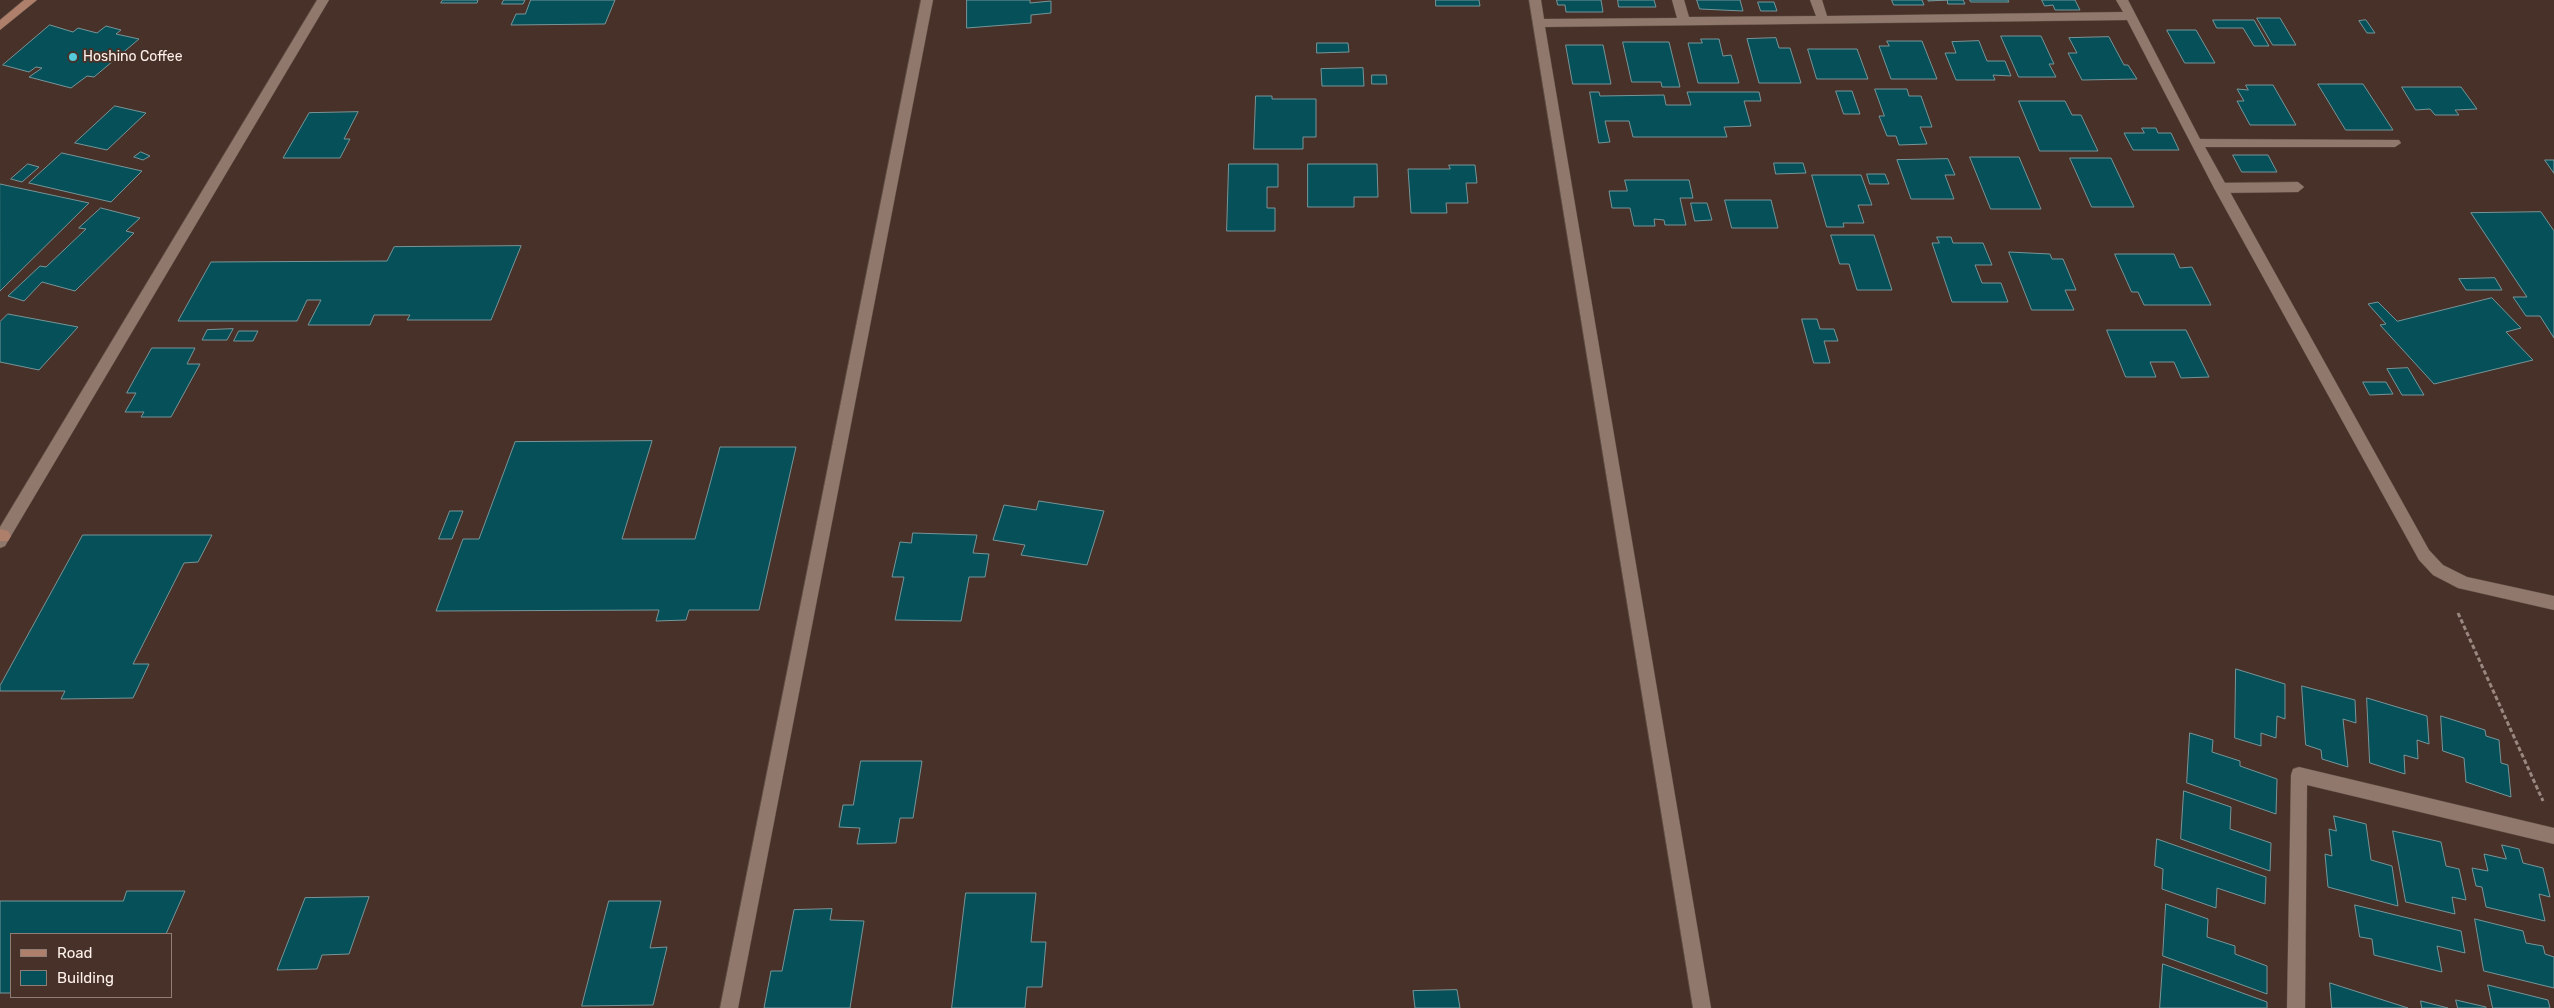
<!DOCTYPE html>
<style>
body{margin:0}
#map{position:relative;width:2554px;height:1008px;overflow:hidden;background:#473128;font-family:Rubik,sans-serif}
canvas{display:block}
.legend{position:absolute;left:10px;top:933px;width:162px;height:65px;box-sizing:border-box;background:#473128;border:1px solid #907d76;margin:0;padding:6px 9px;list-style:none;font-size:15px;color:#fef0ea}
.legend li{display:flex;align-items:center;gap:10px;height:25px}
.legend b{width:25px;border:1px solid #907d76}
</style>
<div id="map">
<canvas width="2554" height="1008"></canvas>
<ul class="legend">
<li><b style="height:6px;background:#ae7f6a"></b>Road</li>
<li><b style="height:14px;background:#065159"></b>Building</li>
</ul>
</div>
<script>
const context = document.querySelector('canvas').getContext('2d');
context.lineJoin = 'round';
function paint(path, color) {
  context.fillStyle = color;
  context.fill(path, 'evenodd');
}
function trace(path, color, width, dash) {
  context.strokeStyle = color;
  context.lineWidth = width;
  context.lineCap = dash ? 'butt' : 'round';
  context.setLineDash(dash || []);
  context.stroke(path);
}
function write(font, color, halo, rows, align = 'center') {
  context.font = font + ' Rubik,sans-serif';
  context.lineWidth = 4;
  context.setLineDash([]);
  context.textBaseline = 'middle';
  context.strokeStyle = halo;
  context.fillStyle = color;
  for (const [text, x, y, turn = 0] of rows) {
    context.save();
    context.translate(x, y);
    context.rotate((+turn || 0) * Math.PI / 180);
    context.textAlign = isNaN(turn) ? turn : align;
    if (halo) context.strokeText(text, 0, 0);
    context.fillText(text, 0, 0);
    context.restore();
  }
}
const building = new Path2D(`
 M443 0H478L477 3H441Z
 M504 0H525L523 4H502Z
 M531 0H615L605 24 511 25 516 14H525Z
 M967 0H1030V3L1051 1V13L1031 15V23L967 28Z
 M1436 0H1479L1480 6H1436Z
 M1557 0H1601L1603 12H1566L1565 5H1558Z
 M1618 0H1654L1656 7H1619Z
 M1697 0H1740L1743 11 1700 9Z
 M1892 0H1922L1924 5H1894Z
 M1947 0 1928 1V0H1963L1965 4H1948Z
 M1970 0H2008L2009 2H1971Z
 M2042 0H2075L2080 10H2055L2053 5 2045 6Z
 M1758 2H1774L1777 11H1761Z
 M2257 18H2280L2296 45H2273Z
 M2213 20H2254L2269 46H2254L2243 28H2217Z
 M2366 20 2375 33H2367L2359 21Z
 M50 25 73 32 78 28 97 33 106 26 121 30 116 34 139 39 94 77 87 76 71 88 29 77 42 68 36 67 29 72 3 65Z
 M2167 30H2196L2215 63H2185Z
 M2001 36H2041L2054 64H2049L2056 77H2019Z
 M2109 37 2124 65H2128L2137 79 2082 80 2068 53H2077L2069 38Z
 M1776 38 1779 48H1790L1801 83H1759L1747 39Z
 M1701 39H1719L1723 56 1731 55 1739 83H1698L1688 43H1702Z
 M1887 41H1922L1937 79H1891L1879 46H1889Z
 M1979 41 1987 61H2005L2011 76 1993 75 1995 80H1956L1945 53H1956L1952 42Z
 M1623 42H1669L1680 87H1662L1661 82H1632Z
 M1317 43H1348L1349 52 1317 53Z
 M1566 45H1603L1611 84H1573Z
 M1808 49H1857L1868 79H1817Z
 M1363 68 1364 86H1322L1321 69Z
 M1372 75H1386L1387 84H1372Z
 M2318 84H2363L2393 130H2346Z
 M2246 85H2273L2296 125H2250L2237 101H2244L2237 89 2248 90Z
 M2402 87H2461L2477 109 2455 110 2459 115H2435L2430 109 2416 110Z
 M1875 89H1907L1909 96H1921L1932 127H1920L1927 144 1899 145 1896 136H1887L1879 116H1884Z
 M1836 91H1852L1860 114H1844Z
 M1590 92H1599L1600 96 1664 95 1666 105H1691L1687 92H1759L1761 101H1744L1751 126 1724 127 1727 137H1633L1629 121H1605L1610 142 1599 143Z
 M1256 96H1272V99H1316V137H1303V149H1254Z
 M2019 101H2065L2072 115H2081L2098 151H2040Z
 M115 106 146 113 107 150 75 143Z
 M358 112 344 139H350L340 158H283L309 113Z
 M2142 128H2156L2158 133H2171L2179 150H2133L2124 133H2144Z
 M141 152 150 156 143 160 134 157Z
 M62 153 142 171 111 202 29 183Z
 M2233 155H2268L2277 172H2242Z
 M1970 157H2019L2041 209H1991Z
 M2070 158H2111L2134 207H2092Z
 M1948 159 1955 175H1945L1954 199H1911L1897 160Z
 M2545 160H2554V173Z
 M1774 163H1803L1806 173 1776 174Z
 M28 164 39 167 22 182 11 179Z
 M1229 164H1278V187H1267V208H1275V231H1227Z
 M1308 164H1377L1378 197H1354V207H1308Z
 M1449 165H1475L1477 183H1466L1468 203H1446L1447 213H1411L1408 169H1450Z
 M1867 174H1885L1889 184H1870Z
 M1812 175H1861L1872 205H1858L1864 223H1843L1844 227H1827Z
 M1625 180H1689L1693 198H1680L1686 225H1665L1664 220 1654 219 1655 226H1634L1630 208H1612L1609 191H1627Z
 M0 184 89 203 0 291Z
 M1725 200H1771L1778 228H1732Z
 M1691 203H1707L1712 220 1695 221Z
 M101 208 140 218 126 231 134 233 75 291 42 282 24 301 8 296 40 266 46 267 86 229 79 228Z
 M2541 212 2554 231V338L2540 316H2526L2513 297H2527L2471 213Z
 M1831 235H1874L1892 290H1857L1849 264H1840Z
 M1937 237H1951L1953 243H1983L1992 265H1975L1982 283H2001L2008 302H1952L1932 243H1939Z
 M521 246 491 320H407L410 315H374L370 325H308L321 300H307L297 321H178L211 262 387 261 394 247Z
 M2009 252 2050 254 2052 259H2063L2076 290H2065L2074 310H2032Z
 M2115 254H2174L2180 268 2192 267 2211 305H2144L2138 292H2132Z
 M2495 278 2502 290H2466L2459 279Z
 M2492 298 2521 328 2506 332 2533 360 2434 384 2380 325 2386 324 2368 304 2378 302 2397 321Z
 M8 314 78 327 39 370 0 362V322Z
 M1802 319H1817L1820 329H1834L1838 341H1824L1830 363H1814Z
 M233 329 227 340H202L207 330Z
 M2107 330H2186L2209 377 2181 378 2174 362H2150L2156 377H2126Z
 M239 331H258L253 341H234Z
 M152 348H195L187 364H200L171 417H141L144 412H125L136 393H127Z
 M2408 368 2424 395H2402L2387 369Z
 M2363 382H2386L2393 394 2370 395Z
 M652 441 622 539H695L720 447H796L759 610H689L686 620 656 621 659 610 436 611 463 539H479L515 442Z
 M1039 501 1104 511 1087 565 1021 555 1025 545 993 540 1004 505 1036 510Z
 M450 511H463L452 539H439Z
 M913 533 977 535 973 553 989 554 985 577H969L961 621 895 620 904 577H892L900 542 911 543Z
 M83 535H212L198 562 184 563 133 664H149L133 698 61 699 65 691H0V686Z
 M2236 669 2285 684V719L2277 716 2276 738 2261 733V746L2235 738Z
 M2302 686 2355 700 2356 723 2343 719 2348 767 2322 759 2321 750 2306 745Z
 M2367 698 2427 716 2429 744 2417 740 2418 759 2404 755 2405 774 2370 763Z
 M2441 716 2485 730 2486 736 2499 740 2501 763 2508 765 2511 797 2466 782 2464 758 2443 751Z
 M2190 733 2213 740 2212 752 2240 761V766L2277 779 2276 814 2187 783Z
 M861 761H922L913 818H900L896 843 857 844 860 828 839 827 843 805H853Z
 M2184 791 2231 807 2230 829 2271 843 2270 871 2181 839Z
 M2334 816 2366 824 2371 860 2392 866 2398 906 2328 887 2325 854 2332 856 2329 829 2336 831Z
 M2393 831 2441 842 2446 866 2459 869 2466 900 2452 897 2455 914 2406 902Z
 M2157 839 2266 877 2265 904 2217 888 2216 908 2162 889 2163 869 2155 866Z
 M2502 845 2519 849 2523 863 2543 868 2550 897 2539 894 2545 921 2486 907 2482 887 2476 886 2472 868 2488 871 2484 854 2506 859Z
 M127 891H185L166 934H11V993H0V901H123Z
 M966 893H1036L1031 942H1046L1042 987H1027L1025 1008H952Z
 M369 897 349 954 322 955 317 969 277 970 305 898Z
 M609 901H661L650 948 667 947 653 1005 582 1006Z
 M2166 904 2208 919 2207 937 2235 946V954L2267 966V994L2163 956Z
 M2355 905 2461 931 2465 953 2437 946 2442 972 2374 955 2372 939 2360 937Z
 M832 909 830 920 864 921 850 1008H764L771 971H782L794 910Z
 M2475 919 2523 931 2526 943 2543 946 2545 954 2554 957V988L2484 971Z
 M2163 964 2267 1002V1008H2160Z
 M2330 983 2408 1008H2332Z
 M2488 985 2548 1000 2550 1008H2493Z
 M1457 990 1460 1008H1415L1413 991Z
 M2456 1000 2486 1007V1008H2458Z
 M2421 1001 2448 1008H2422Z`);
paint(building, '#065159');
trace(building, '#769599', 1);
const lane = new Path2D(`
 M2298 182 2304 187 2298 192 2220 193 2214 188 2220 183Z`);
const street = new Path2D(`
 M317 0H329L5 546 0 548V527Z
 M921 0H933L738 1008H720Z
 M1529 0H1541L1544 19 1677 18 1672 0H1684L1689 17 1816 16 1810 0H1822L1827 16 2123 12 2116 0H2128L2200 139 2399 140 2401 143 2395 147H2205L2429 550 2443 565 2467 577 2554 596V610L2458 588 2433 575 2419 560 2214 188 2127 20 1545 27 1711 1008H1693Z
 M2299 767 2554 828V844L2307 785 2305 1008H2287L2291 775 2293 769Z`);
const secondary = new Path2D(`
 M24 0H37L0 30V20Z
 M0 529 8 531 11 536 8 541H0Z`);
trace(lane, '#5e4d44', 1);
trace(street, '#5e4d44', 1);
trace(secondary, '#5e4d44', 1);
trace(new Path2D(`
 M2458 613 2543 801`), '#9a8780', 3, [4.5, 2.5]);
paint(lane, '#91786d');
paint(street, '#91786d');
paint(secondary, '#ae7f6a');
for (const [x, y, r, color] of [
 [73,57,5,"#53cbda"]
]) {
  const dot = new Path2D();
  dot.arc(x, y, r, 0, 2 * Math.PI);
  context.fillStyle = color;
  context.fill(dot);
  trace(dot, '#473128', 2);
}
write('14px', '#fef0ea', '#473128', [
 ["Hoshino Coffee",83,57]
], 'left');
</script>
